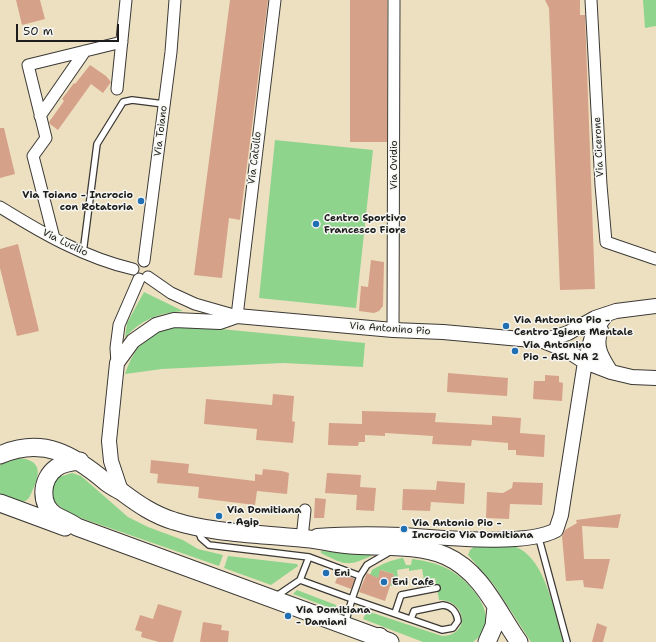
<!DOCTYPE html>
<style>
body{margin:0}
#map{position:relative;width:656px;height:642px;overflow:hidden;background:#ede0c1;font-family:"Shantell Sans",sans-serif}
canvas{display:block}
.scale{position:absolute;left:16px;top:24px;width:103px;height:18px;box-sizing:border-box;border:2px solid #1c1c1c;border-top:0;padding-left:5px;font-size:12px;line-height:14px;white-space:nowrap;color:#1c1c1c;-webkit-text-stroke:3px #f6f6f2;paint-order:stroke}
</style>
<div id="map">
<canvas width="656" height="642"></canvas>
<div class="scale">50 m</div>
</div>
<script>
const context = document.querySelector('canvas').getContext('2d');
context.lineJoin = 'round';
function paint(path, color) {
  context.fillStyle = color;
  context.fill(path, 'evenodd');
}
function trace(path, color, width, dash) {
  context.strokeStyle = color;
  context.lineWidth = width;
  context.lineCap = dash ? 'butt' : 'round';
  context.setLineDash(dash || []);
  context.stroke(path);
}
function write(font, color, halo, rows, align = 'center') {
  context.font = font + ' "Shantell Sans",sans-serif';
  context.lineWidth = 3;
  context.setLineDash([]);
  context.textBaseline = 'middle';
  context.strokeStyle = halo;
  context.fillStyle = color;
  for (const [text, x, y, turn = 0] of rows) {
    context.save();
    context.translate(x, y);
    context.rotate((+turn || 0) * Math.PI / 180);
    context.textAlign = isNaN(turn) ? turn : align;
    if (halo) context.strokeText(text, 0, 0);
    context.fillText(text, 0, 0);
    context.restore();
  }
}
paint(new Path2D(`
 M643 0H656V26L645 28Z
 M275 140 373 150 356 308 259 298Z
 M144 292 183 311C159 313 140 320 125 338L127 323Z
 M190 326 365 343 363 367 283 363 162 369 125 374C137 339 154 328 190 326Z
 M17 458C38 459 42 469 34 487 31 493 30 500 23 502L0 494V465Z
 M72 473 81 476 128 517 148 527 183 540 198 549 223 555 219 566 78 517C60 509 41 496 59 477Z
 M475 546C487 546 500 544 512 546 545 553 555 615 563 642H531L494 585 468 555 470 550Z
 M321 551 376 554C348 566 348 567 321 553Z
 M228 556 297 564 298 566 271 585 224 568Z
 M403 558 406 565H411L412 559C427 561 441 564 453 572 475 586 503 622 473 642H423L363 619 367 611 442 636C472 635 466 600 439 600L435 578 424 580 422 569 409 571V568L397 570 399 584 390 586 394 574 381 570 378 578 370 575 372 570C382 564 391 560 403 558Z
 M297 590 336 605 338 611 293 594Z`), '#8fd48d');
paint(new Path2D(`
 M16 0H40L45 19 22 25Z
 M230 0H268L240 220 229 218 222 278 194 275Z
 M350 0H387V142H350Z
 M545 0H580V15H585L595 289 560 290 549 8Z
 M90 65 106 76 111 82 103 93 91 84 58 130 50 124 49 122 64 101 62 99 74 83 75 84Z
 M0 128H4L15 174 0 178Z
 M18 244 39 331 17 336 0 268V249Z
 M371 260 384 262 383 306 379 311 374 313 359 311 361 286 368 287Z
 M448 373 508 378 507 396 447 392Z
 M545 375 559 376V382L563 383 562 401 533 399 534 381H545Z
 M273 394 294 396 292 421 295 422 293 443 256 440 257 429 204 424 206 399 272 405Z
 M362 411 436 413 435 422 492 425V416L521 418 520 433 545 435 544 457 516 455V450H508V443L472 440 471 446 432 444 433 436 385 433V436L365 435V442H359L358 446 328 445 329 423 362 424Z
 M151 460 189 464 188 473 255 481V474L262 475 263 469 282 471 289 473 287 494 257 491 255 505 198 498 199 487 157 483 158 474 150 473Z
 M327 473 361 475 360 487 376 488 374 511 356 510 357 495 325 493Z
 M437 481 465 483 464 504 431 502 430 511 402 510 403 489 436 490Z
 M513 482 543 483 542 505 510 504 509 519 486 518 487 492 503 493 512 488Z
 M315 498 326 499 324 518H314Z
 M621 514 618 528 582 526 584 559H610L603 589 584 587 583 580 566 581 562 536 565 530 577 523 576 520Z
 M380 570 394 574 385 601 359 592 367 573 378 578Z
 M339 573 355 579 351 589 335 583Z
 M158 604 182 611 173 642H159L141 637 142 632 135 630 140 615 153 619Z
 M203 622 222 625 221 630 229 631 228 642H200Z
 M597 623 607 627 603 642H592Z`), '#d6a189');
const service = new Path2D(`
 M83 253 97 144 123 102 132 100 164 104
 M198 530 201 538 209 545 309 557
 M538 535 567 642
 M360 576 309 557 300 580 352 599 360 576 367 565 391 551
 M275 597 300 580
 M395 613 401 595 437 588
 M345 624 352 599 442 630 453 628 458 621C457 613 452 606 443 605L414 611 411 619`);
const minor = new Path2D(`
 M591 0 601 185 606 242 656 259
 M117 89 126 0
 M40 116 85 51
 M0 207C42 233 85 258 133 269
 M54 238 33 156 46 138 28 65 122 42
 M144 261 171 52 175 0
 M148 277 171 293 195 304 237 316 275 0
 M393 330 394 0
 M117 363 116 348 119 325 139 279
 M302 538 305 510`);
const tertiary = new Path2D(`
 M601 330C594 346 602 358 611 372
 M543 341 568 333 595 318 616 311 656 306
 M121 491 111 461 109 441 117 363 133 341 156 325 174 320 220 322 237 316 393 330 443 332 543 341 568 351 585 362 611 372 632 377 656 378
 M317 536C345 534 373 534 402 535 438 537 525 547 556 530L561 515 585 362 593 333 607 314`);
const primary = new Path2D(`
 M0 455C43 436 74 455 106 482 111 486 117 489 122 492 138 504 154 515 174 521 211 533 260 534 300 538 317 539 333 544 350 545 379 547 420 544 446 556 482 572 497 611 519 642
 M80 461C72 462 62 463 56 468 41 479 39 504 55 515 62 519 70 522 77 527L390 642
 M0 503 65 527
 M487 642 494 626 496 607`);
const motorway = new Path2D(`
 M379 638 382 642`);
trace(service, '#3b3935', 8);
trace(minor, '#3b3935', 13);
trace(tertiary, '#3b3935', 16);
trace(primary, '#3b3935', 19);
trace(motorway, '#3b3935', 22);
trace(service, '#fff', 5.5);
trace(minor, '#fff', 11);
trace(tertiary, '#fff', 14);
trace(primary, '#fff', 17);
trace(motorway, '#fff', 20);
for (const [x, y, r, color] of [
 [141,201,4,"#1f6fb2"],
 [316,224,4,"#1f6fb2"],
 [506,326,4,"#1f6fb2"],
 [515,351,4,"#1f6fb2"],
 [219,516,4,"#1f6fb2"],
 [404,529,4,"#1f6fb2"],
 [326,573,4,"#1f6fb2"],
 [384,582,4,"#1f6fb2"],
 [288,616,4,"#1f6fb2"]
]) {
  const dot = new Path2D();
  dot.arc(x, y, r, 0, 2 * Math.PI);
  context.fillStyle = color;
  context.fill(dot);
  trace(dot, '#f6f6f2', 1.5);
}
write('10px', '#1c1c1c', '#f6f6f2', [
 ["Via Toiano",161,131,-83],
 ["Via Cicerone",599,147,-93],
 ["Via Catullo",255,158,-83],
 ["Via Ovidio",394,165,-90],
 ["Via Lucilio",65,243,26],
 ["Via Antonino Pio",390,329,4]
]);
write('bold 10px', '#1c1c1c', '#f6f6f2', [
 ["Via Toiano - Incrocio",133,195,"right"],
 ["con Rotatoria",133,207,"right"],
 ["Centro Sportivo",324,218],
 ["Francesco Fiore",324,230],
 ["Via Antonino Pio -",514,320],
 ["Centro Igiene Mentale",514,332],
 ["Via Antonino",523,345],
 ["Pio - ASL NA 2",523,357],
 ["Via Domitiana",227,510],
 ["- Agip",227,522],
 ["Via Antonio Pio -",412,523],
 ["Incrocio Via Domitiana",412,535],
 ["Eni",334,573],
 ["Eni Cafe",392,582],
 ["Via Domitiana",296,610],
 ["- Damiani",296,622]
], 'left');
</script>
